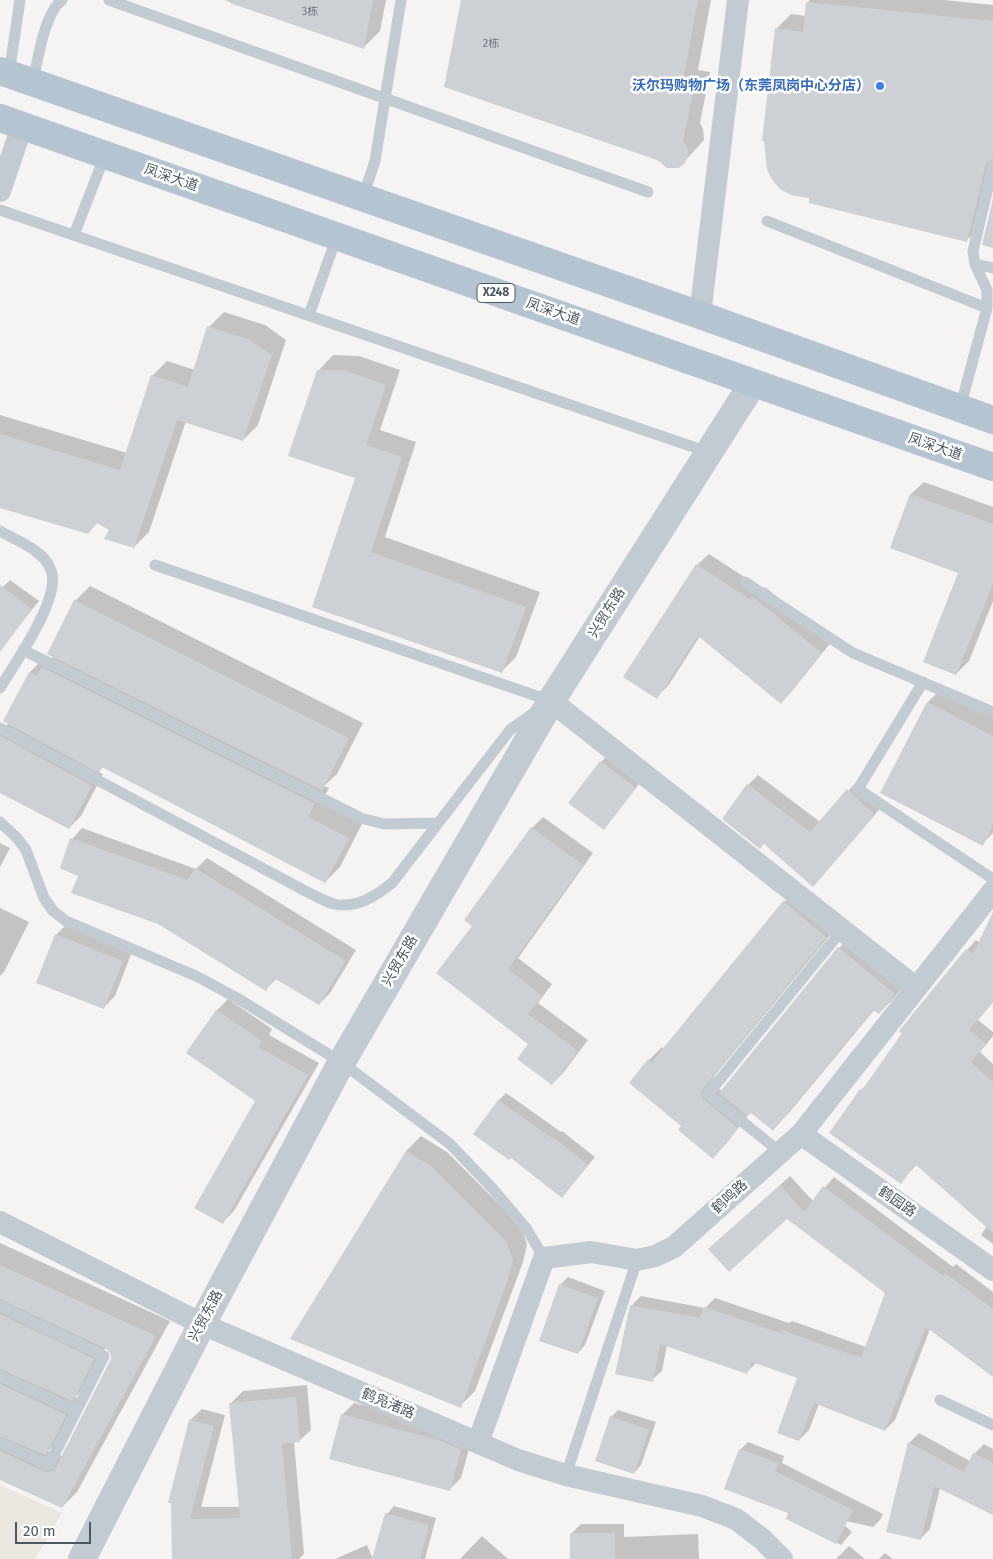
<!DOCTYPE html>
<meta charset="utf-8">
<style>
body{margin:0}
#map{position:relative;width:993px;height:1559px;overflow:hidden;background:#f5f3f3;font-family:"Fira Sans",sans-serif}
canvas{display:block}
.scale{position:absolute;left:15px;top:1522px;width:76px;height:22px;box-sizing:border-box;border:2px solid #4a5860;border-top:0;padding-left:6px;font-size:15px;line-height:18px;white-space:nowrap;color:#4a5860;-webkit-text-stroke:4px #fff;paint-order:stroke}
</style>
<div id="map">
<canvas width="993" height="1559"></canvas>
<div class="scale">20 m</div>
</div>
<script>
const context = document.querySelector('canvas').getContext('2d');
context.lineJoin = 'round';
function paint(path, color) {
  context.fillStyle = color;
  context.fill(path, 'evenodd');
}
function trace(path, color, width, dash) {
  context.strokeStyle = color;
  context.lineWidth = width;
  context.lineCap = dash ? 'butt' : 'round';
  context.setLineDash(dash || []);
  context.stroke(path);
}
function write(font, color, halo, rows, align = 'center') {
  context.font = font + ' "Fira Sans","Noto Sans SC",sans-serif';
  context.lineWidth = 5;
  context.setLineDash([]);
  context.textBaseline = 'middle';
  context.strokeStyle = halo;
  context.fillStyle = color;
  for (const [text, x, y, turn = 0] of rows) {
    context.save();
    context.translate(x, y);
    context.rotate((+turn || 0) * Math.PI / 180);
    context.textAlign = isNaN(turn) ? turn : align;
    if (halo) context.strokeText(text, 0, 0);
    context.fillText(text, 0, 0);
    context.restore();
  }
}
paint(new Path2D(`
 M0 1485 62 1513 35 1559H0Z`), '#eae7e1');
paint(new Path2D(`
 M225 0H386L380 31 363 48Z
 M462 0H711L698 70 710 72 700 123 703 129 704 140 683 163Z
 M810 0H944L993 5V179L982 225 967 240 776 29 791 14 806 16 807 3Z
 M224 312 265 325 286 340 258 425 243 440 186 421 149 532 134 547 98 522 88 533 0 506V415L127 453 152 376 167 361 195 370 209 327Z
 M333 355 359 356 400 370 380 430 416 442 385 537 540 592 516 657 501 672 314 606 356 477 318 371Z
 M924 482 993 507V601L969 661 956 674 960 572 892 547 911 494Z
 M709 554 763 589 765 587 832 641 792 691 781 702 700 636 668 686 656 697 697 565Z
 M10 580 39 601 6 642 0 637V590Z
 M90 586 363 723 337 774 324 786 329 788 322 801 363 822 340 867 325 882 103 767 98 772 103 774 81 816 69 828 0 791V726L4 728 9 723 5 721 30 672 45 657 50 660 54 656 75 601Z
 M943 687 993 713V833L982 844 928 702Z
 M608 755 642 780 604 829 601 762Z
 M758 775 820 822 858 780 884 804 822 875 764 843 748 785Z
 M543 817 593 853 518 958 552 984 538 1003 588 1040 563 1073 552 1084 530 1044 473 925 532 828Z
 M82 828 196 869 207 858 356 950 330 993 319 1004 277 978 266 989 79 875 72 839Z
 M0 843 10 848 0 867Z
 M797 889 839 924 715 1075 713 1079 716 1086 722 1091 839 948 854 933 909 979 894 998 879 1013 875 1009 788 1114 773 1129 751 1111 726 1144 713 1157 683 1125 649 1060 662 1047 664 1049 784 902Z
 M0 908 29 922 4 972 0 976Z
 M993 915V1002L978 1020 993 1032V1036L980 1052 993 1064V1244L981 1235 987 1226 917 1164 901 1182 861 1090 871 1080 967 950 976 940 980 943Z
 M67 924 133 949 115 996 103 1008 56 935Z
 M228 999 272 1029 269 1035 319 1063 234 1211 223 1222 257 1100 187 1053 217 1010Z
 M506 1093 561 1132 562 1131 595 1157 562 1197 511 1157 475 1134 499 1100Z
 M421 1136 447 1152 521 1226 527 1245 523 1262 475 1391 460 1406 292 1339 406 1151Z
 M790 1176 813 1201 834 1177 953 1267 956 1264 993 1292V1375L930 1329 895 1420 885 1430 819 1404 809 1430 799 1440V1377L757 1362 747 1372 667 1345 662 1371 652 1380 631 1306 641 1296 705 1308 715 1298 789 1323 792 1321 866 1347 886 1293 787 1218 720 1240Z
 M0 1243 170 1321 77 1492 62 1507 0 1479ZM106 1347 113 1355 112 1360 62 1456 48 1451 60 1439 80 1400 75 1397 87 1385Z
 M568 1277 605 1291 585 1345 578 1353 560 1285Z
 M307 1385 311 1430 299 1441 294 1442 304 1554 299 1559H173L190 1420 202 1409 225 1415 201 1507H240L231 1403 243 1391Z
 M354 1403 450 1429 472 1438 461 1478 449 1490 342 1415Z
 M618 1410 656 1422 641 1465 634 1473 611 1417Z
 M919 1433 970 1461 974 1454 984 1444 993 1449V1514L940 1488 930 1529 921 1538 909 1443Z
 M748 1442 784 1456 782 1463 883 1514 880 1520 873 1527 837 1519 852 1532 841 1545 787 1518 790 1513 740 1450Z
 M394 1506 436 1518 425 1559H387V1514Z
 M581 1524H624V1537L698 1534 699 1559H572L571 1534Z
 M482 1536 508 1559H460Z
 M367 1545 373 1559H335Z
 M849 1546 865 1559H836Z
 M885 1553 893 1559H879Z`), '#0003');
paint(new Path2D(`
 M231 0H373L364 49 230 3Z
 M461 0H698L682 86 694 88 683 141 687 146 688 152 687 158 684 164 679 168H667L657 160 444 87Z
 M806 2 993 21V159L988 161 986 164 967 242 809 203V198L791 195 780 189 772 180 767 169 764 141H762L775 28 803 32Z
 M993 199V248L982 245Z
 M207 326 250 340 272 355 243 441 177 420 134 548 104 539 109 530 97 523 88 534 0 508V434L120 470 151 375 188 387Z
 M317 370H344L386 385 366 445 402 457 371 552 526 607 502 673 312 607 355 478 288 456Z
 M910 494 993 524V584L956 675 923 662 958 573 890 548Z
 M696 564 751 600 753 597 822 653 781 704 698 636 657 699 623 677Z
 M0 585 32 609 0 652Z
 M74 600 349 738 322 790 47 654Z
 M41 667 315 804 308 817 349 838 325 883 102 767 99 773 3 721 29 672 37 676Z
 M927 702 993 736V825L983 846 880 793Z
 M0 736 92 786 69 829 0 793Z
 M600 761 636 788 604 830 568 803Z
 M747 784 810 832 847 789 875 815 813 887 764 844 760 849 722 819Z
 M531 827 583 865 508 969 542 996 528 1014 578 1051 552 1085 517 1059 528 1044 436 973 472 926 464 920Z
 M70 838 188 880 195 868 346 961 319 1005 274 978 266 991 158 924 71 893 78 876 60 868Z
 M783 901 826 937 702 1090 701 1093 703 1099 738 1128 713 1159 678 1130 681 1126 629 1083 648 1059 652 1062Z
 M993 912V1001L969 1030 986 1044 971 1062 993 1082V1233L915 1164 901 1184 829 1133 860 1089 862 1090 902 1033 899 1031 915 1011 966 949 973 954Z
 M55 934 123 961 104 1009 36 983Z
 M838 947 895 994 879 1014 873 1010 773 1131 751 1113 748 1116 719 1093Z
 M216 1010 262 1041 258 1047 308 1075 223 1224 194 1208 255 1101 186 1053Z
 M498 1100 552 1138 553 1137 588 1165 562 1198 511 1158 509 1160 473 1134Z
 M406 1151 432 1167 506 1241 513 1260 508 1279 461 1408 290 1339Z
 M780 1185 804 1212 823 1186 943 1276 945 1273 993 1309V1377L926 1327 885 1431 814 1403 799 1441 777 1433 797 1378 752 1362 747 1374 660 1344 653 1382 615 1374 630 1305 700 1318 704 1307 786 1335 781 1330 861 1358 885 1293 787 1219 729 1272 708 1249Z
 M0 1265 156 1336 62 1508 0 1480V1451L46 1472 54 1471 111 1359V1355L107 1349 0 1299Z
 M559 1284 598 1298 578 1354 539 1341Z
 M0 1314 94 1359 73 1401 0 1369Z
 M0 1384 66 1415 46 1455 0 1436Z
 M296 1397 300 1442 282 1444 292 1559H172L171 1503H168L189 1420 214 1426 190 1519 240 1518 229 1403Z
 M341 1414 438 1440 461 1450 450 1491 329 1459Z
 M610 1416 649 1430 634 1474 595 1461Z
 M908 1442 964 1472 973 1453 993 1463V1515L934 1486 921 1540 886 1532Z
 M739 1449 778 1463 775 1471 853 1510 836 1544 786 1519 788 1513 724 1489Z
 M385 1513 429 1525 420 1559H372Z
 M570 1533H615V1559H570Z`), '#cdd0d4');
trace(new Path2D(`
 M109 0 648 192
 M9 74 20 0
 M33 82C38 59 44 14 62 0
 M363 197 375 161 401 0
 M0 210 708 452
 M767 221 987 308
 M74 235 105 155
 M975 264 993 268
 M309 315 337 236
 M960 408 987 308V290L975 264 973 251 993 166
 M0 531C17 541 44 550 51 570 62 597 15 663 0 688
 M155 565 551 701
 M745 582 853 653 993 712
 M23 650 361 818 384 824 438 823
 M923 682 858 789 993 879
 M0 728 311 894C318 897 326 902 334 904 356 909 376 896 392 883L510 730 535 712
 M0 822 17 838 26 850 44 898 53 911 66 921 196 976 237 998 341 1062 450 1144 493 1189 526 1228 544 1258
 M780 1152 708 1094 842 930
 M0 1306 104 1356 49 1465 0 1443
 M0 1376 76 1411
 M940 1400 993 1425
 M566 1475 637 1260`), '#c1cbd1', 11);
trace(new Path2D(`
 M0 191 22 126
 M700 315 738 0
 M551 701 916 988
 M801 1134 993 1270
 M0 1222 202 1324 518 1460 566 1475 702 1506 736 1519 762 1539 782 1559
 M478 1443 544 1258 591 1252 637 1260 655 1256 674 1247 801 1134 993 891`), '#c1cbd1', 22);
trace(new Path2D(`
 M82 1559 202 1324 340 1065 551 701 753 383`), '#c1cbd1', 28);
trace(new Path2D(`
 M0 71 700 315 993 420
 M0 118 993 467`), '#b4c4d0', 28);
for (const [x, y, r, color] of [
 [880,86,5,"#3f7fe0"]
]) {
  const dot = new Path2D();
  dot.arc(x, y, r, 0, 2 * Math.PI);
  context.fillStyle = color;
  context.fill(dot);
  trace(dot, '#fff', 2);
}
write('11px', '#6b767d', null, [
 ["3栋",310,12],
 ["2栋",491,44]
]);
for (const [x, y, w] of [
 [496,293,38]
]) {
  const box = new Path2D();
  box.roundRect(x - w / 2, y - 9.5, w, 19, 4);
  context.fillStyle = '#fff';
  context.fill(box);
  trace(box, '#4a5860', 1);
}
write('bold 12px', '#4a5860', null, [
 ["X248",496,293]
]);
write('bold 14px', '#366cbe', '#fff', [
 ["沃尔玛购物广场（东莞凤岗中心分店）",870,86]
], 'right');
write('14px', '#4a5860', '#fff', [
 ["凤深大道",171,178,19],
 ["凤深大道",553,312,19],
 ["凤深大道",935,447,19],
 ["兴贸东路",607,613,-58],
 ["兴贸东路",400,961,-60],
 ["鹤鸣路",730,1197,-42],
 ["鹤园路",897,1202,35],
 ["兴贸东路",206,1316,-62],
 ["鹤凫渚路",388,1404,23]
]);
</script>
